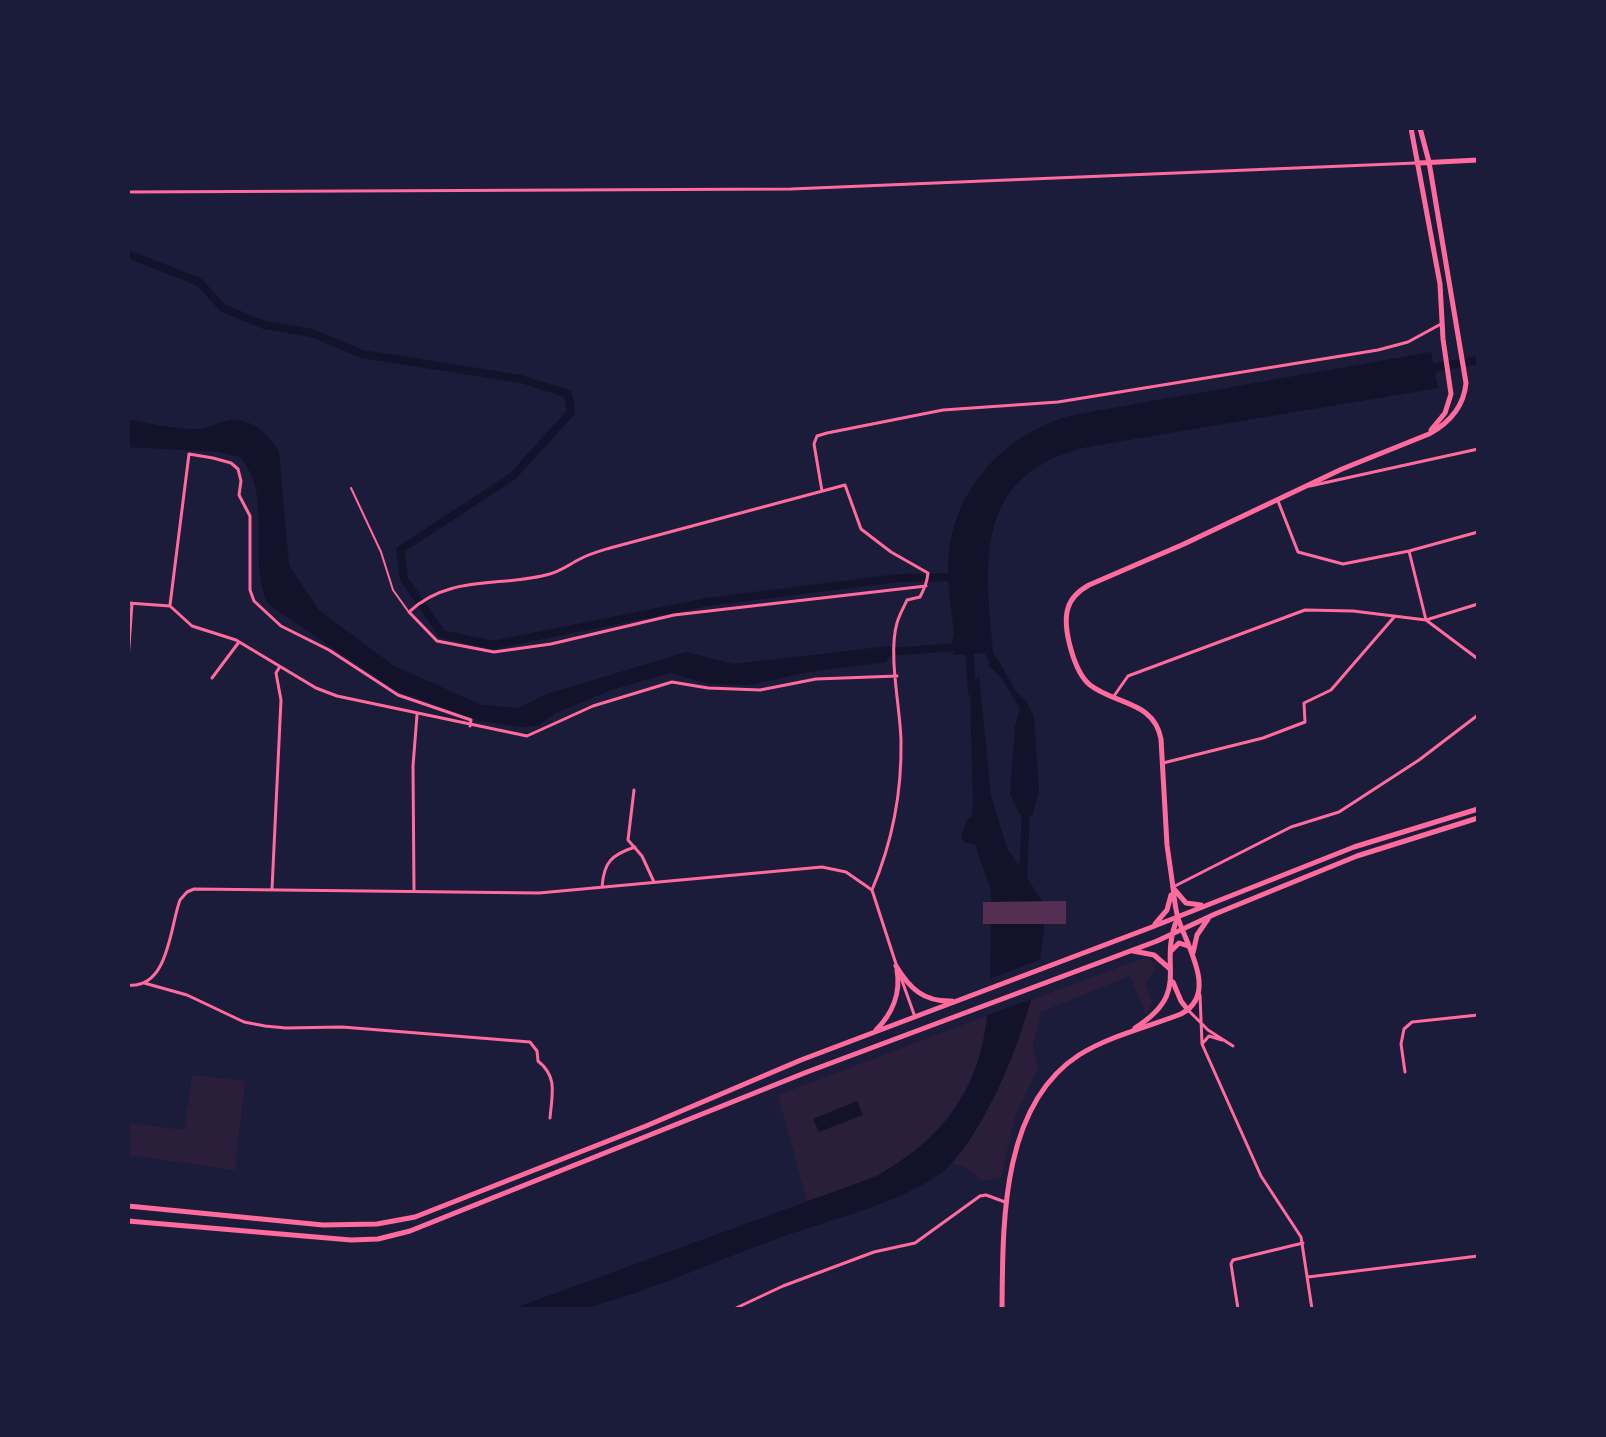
<!DOCTYPE html>
<style>
body{margin:0}
#map{position:relative;width:1606px;height:1437px;overflow:hidden;background:#1b1b3a;font-family:Montserrat,sans-serif}
canvas{display:block}
.frame{position:absolute;inset:0;border:130px solid #1b1b3a;pointer-events:none}
</style>
<div id="map">
<canvas width="1606" height="1437"></canvas>
<div class="frame"></div>
</div>
<script>
const context = document.querySelector('canvas').getContext('2d');
context.lineJoin = 'round';
function paint(path, color) {
  context.fillStyle = color;
  context.fill(path, 'evenodd');
}
function trace(path, color, width, dash) {
  context.strokeStyle = color;
  context.lineWidth = width;
  context.lineCap = dash ? 'butt' : 'round';
  context.setLineDash(dash || []);
  context.stroke(path);
}
paint(new Path2D(`
 M1144 958 1152 961 1155 969 1146 984 1152 1002 1146 1015 1130 976 1041 1012 1033 1047 1038 1068 1015 1117 1001 1177 983 1181 965 1167 952 1163 997 1091 1031 1000Z
 M989 1015C980 1083 940 1146 877 1175 855 1186 830 1193 807 1201L778 1095Z
 M192 1075 245 1081 237 1152H230L237 1153 235 1170 128 1155V1123L185 1130 187 1106 199 1107 188 1105Z`), '#2a1e3b');
paint(new Path2D(`
 M1431 352 1438 388 1087 447C975 474 984 558 993 650L990 653 953 655 956 647C953 623 949 597 948 573 947 495 1001 434 1073 415Z
 M128 419C151 424 174 429 197 429 210 428 222 420 234 420 252 419 272 437 279 452L289 565 319 610 394 666 482 705 518 708 544 695 686 652 733 664 890 646 892 652 886 662 809 672 749 685 709 684 670 673 611 690 556 713 539 725 521 727 480 721 395 690 272 607C249 584 266 513 253 479 250 471 245 464 241 457L219 452 128 447Z
 M995 660 1003 668 1016 692 1026 701 1034 717 1039 791 1032 816 1020 815 1010 794 1015 727 1020 708 998 673 988 665Z
 M979 676 991 796 1007 848 1043 902H991V890L975 845 964 842 961 838 967 820 972 816 973 806 970 686Z
 M991 924H1044C1042 992 998 1113 951 1164 918 1199 825 1221 779 1238 714 1261 652 1291 585 1308 563 1313 535 1309 512 1309L877 1176C988 1111 990 1041 991 924Z
 M857 1101 863 1115 819 1132 813 1119Z`), '#12122b');
paint(new Path2D(`
 M1044 958 1035 998 985 1016 987 980Z`), '#1b1b3a');
trace(new Path2D(`
 M128 254 199 282 223 308 264 325 312 333 362 354 521 379 568 394 571 412 513 476 400 550 404 579 442 634 492 645 707 602 898 578 958 577
 M1427 369 1478 360
 M984 645 1000 671
 M969 646 972 692
 M887 652 956 647 957 637
 M1023 880 1026 806`), '#12122b', 8);
paint(new Path2D(`
 M1066 901V924H983V902Z`), '#542f53');
trace(new Path2D(`
 M351 488 381 552 393 590 408 611`), '#ff6b9d', 2);
trace(new Path2D(`
 M128 192 791 189 1416 163
 M1310 486 1478 449
 M822 491 814 444 817 436 827 433 943 410 1058 402 1378 350 1408 342 1441 324
 M1278 501 1298 552 1343 564 1409 551 1478 532
 M1409 551 1426 620 1478 659
 M128 603 170 606
 M170 605 189 454 213 458 231 463 238 469 241 481 239 495 250 516V590L254 601 281 626 329 650 398 695 471 720 470 726
 M170 606 192 626 236 640 316 688 337 696 527 736 593 706 672 682 708 688 760 690 816 679 897 676
 M128 660 132 603
 M212 678 239 642
 M1114 696 1128 676 1305 610 1353 611 1426 620 1478 604
 M1163 763 1263 738 1305 722 1304 703 1331 690 1395 616
 M634 790 628 840 642 856 654 882
 M602 887C604 862 611 855 635 847
 M1173 887 1291 827 1339 812 1419 760 1478 715
 M272 889 281 700 276 673 279 668
 M872 890C892 843 902 791 901 740 900 706 888 654 897 623 899 615 904 607 907 600L920 597C924 589 927 583 928 573L891 552 861 529 845 485 610 548C600 551 589 554 580 559 568 565 560 572 546 575 498 587 448 575 409 612L437 641 494 652 551 644 674 615 926 586
 M414 891 413 766 417 715
 M900 975 915 1017
 M144 983 187 995 244 1022 265 1026 286 1028 342 1027 530 1042 537 1051 538 1061C558 1077 552 1094 550 1118
 M128 985C169 989 170 926 180 900L187 892 194 889 539 893 822 867 846 872 872 890 896 964
 M1200 995 1202 1044 1261 1176 1301 1237 1312 1309
 M1188 1010 1208 1030 1233 1046
 M1202 1044 1209 1036 1222 1040
 M1405 1072 1401 1044 1404 1029 1412 1022 1478 1015
 M1308 1277 1478 1256
 M734 1309 783 1286 874 1252 915 1243 980 1196 986 1195 1005 1202
 M1238 1309 1231 1264 1233 1260 1303 1243`), '#ff6b9d', 3);
trace(new Path2D(`
 M1411 128 1440 284 1443 339 1451 394 1445 413 1431 430
 M1419 163 1478 160
 M1173 887 1167 845 1161 739C1154 701 1116 705 1090 685 1074 672 1062 627 1068 608 1071 598 1080 590 1089 585L1184 544 1342 469 1429 434C1449 423 1464 406 1466 383L1429 162 1420 128`), '#ff6b9d', 5);
trace(new Path2D(`
 M1174 889 1186 903 1201 905
 M1155 924 1167 910 1171 895
 M1133 951 1154 955 1169 968
 M1171 951 1179 943 1188 946
 M1193 953 1197 935 1208 919
 M896 966C910 989 924 1002 952 1001
 M1173 982 1181 1001 1188 1010
 M1135 1028C1194 990 1156 967 1178 917
 M876 1030C892 1014 901 993 897 970
 M128 1206 323 1225 377 1224 415 1217 646 1126 801 1060 1152 927 1354 847 1478 809
 M128 1221 351 1240 378 1239 410 1231 807 1072 1157 941 1215 914 1357 856 1478 818
 M1002 1309C1003 1226 1000 1106 1079 1055 1109 1036 1148 1027 1181 1014 1219 994 1187 947 1178 918 1175 908 1174 897 1173 887`), '#ff6b9d', 5);
</script>
